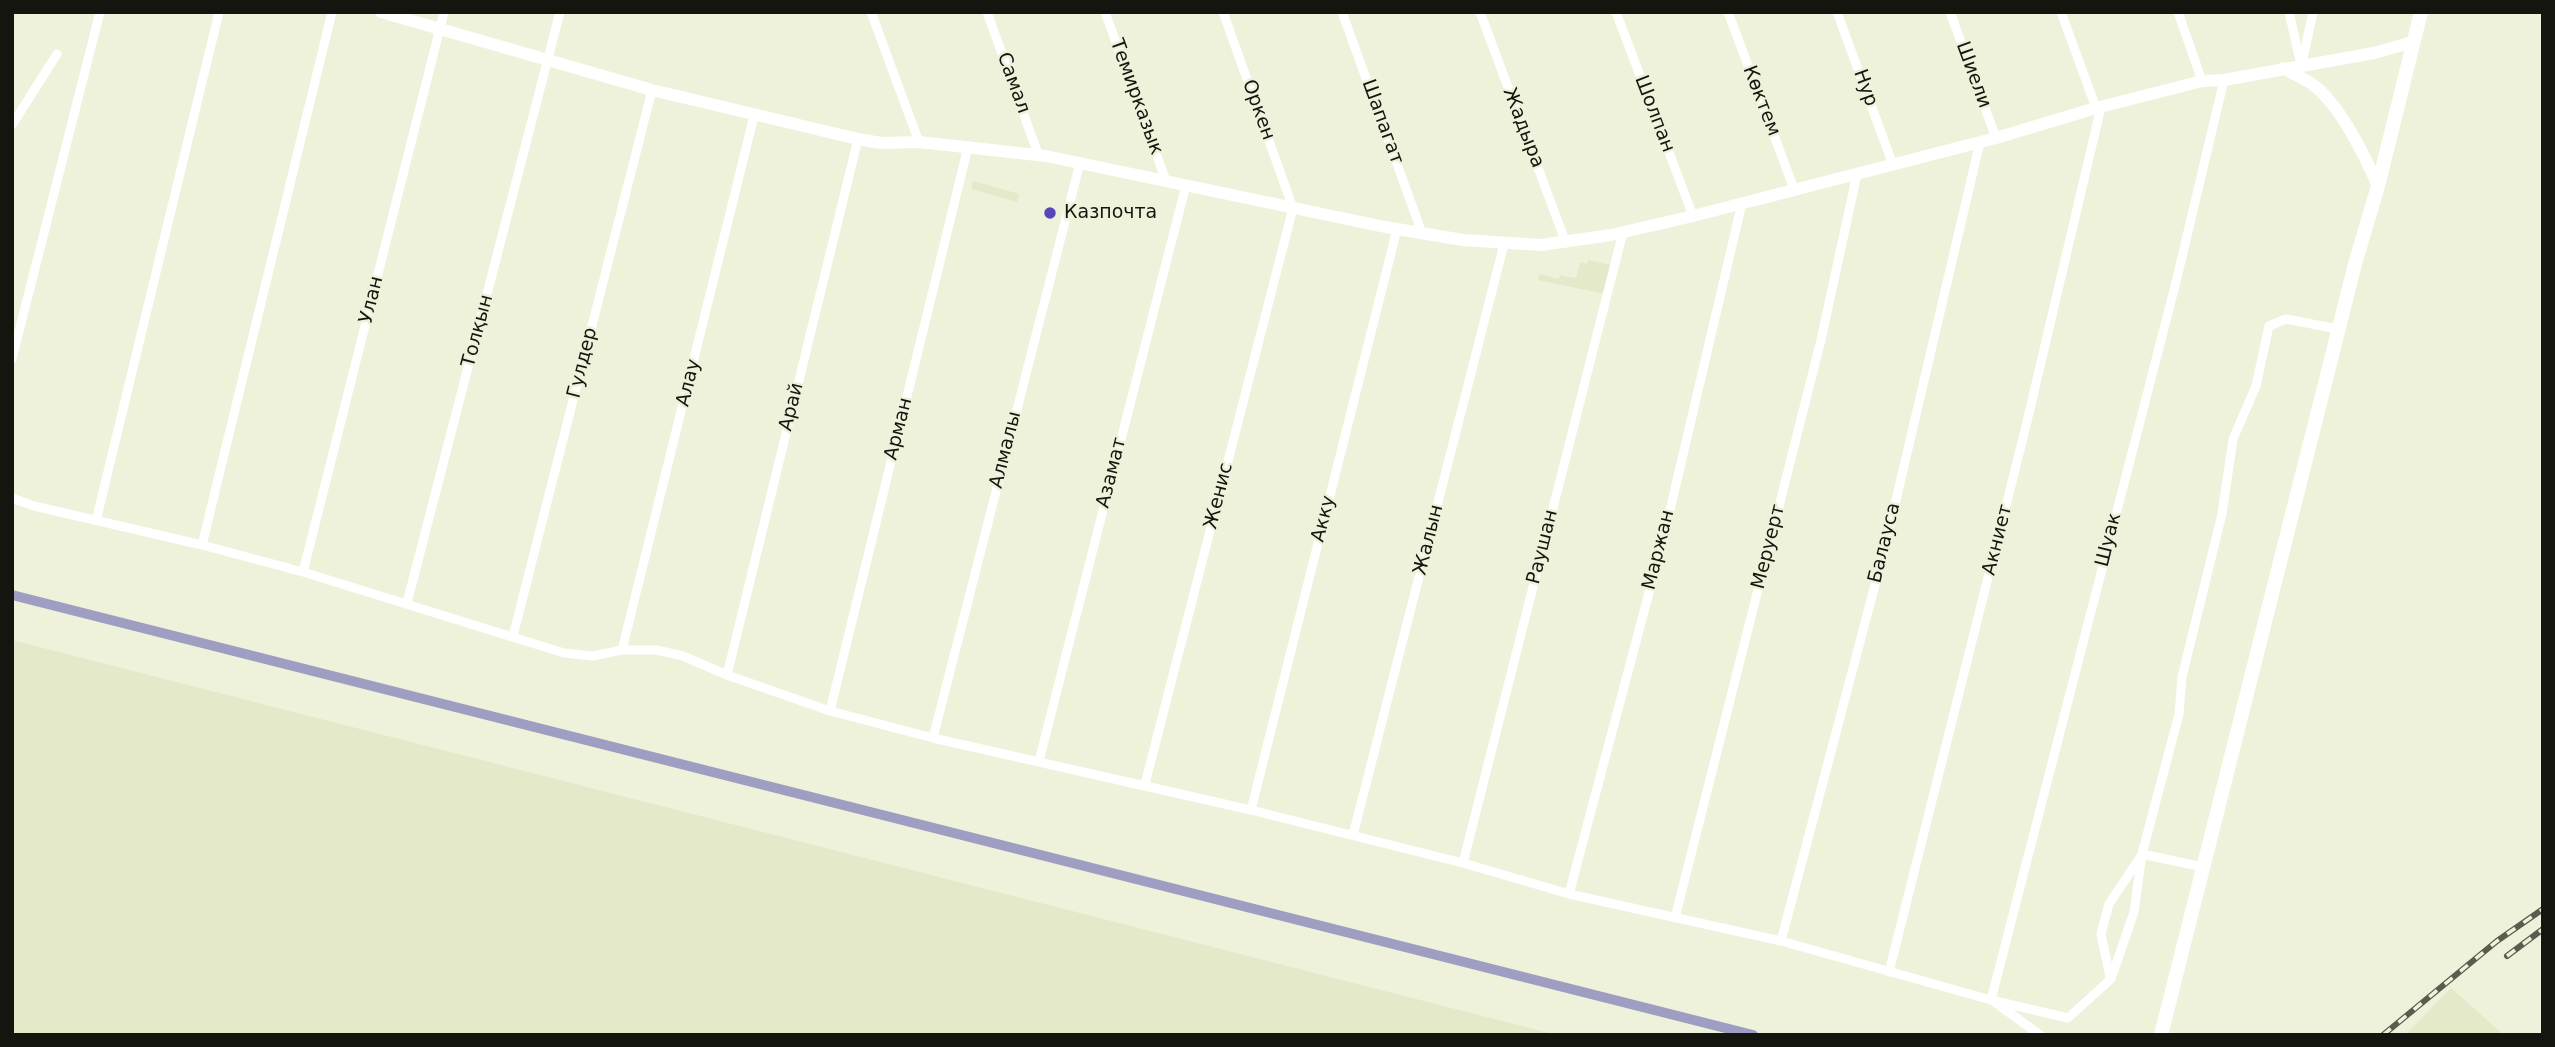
<!DOCTYPE html>
<meta charset="utf-8">
<style>
body{margin:0}
#map{position:relative;width:2555px;height:1047px;overflow:hidden;background:#eef2db;font-family:"DejaVu Sans",sans-serif}
canvas{display:block}
.frame{position:absolute;inset:0;border:14px solid #14150e;pointer-events:none}
</style>
<div id="map">
<canvas width="2555" height="1047"></canvas>
<div class="frame"></div>
</div>
<script>
const context = document.querySelector('canvas').getContext('2d');
context.lineJoin = 'round';
function paint(path, color) {
  context.fillStyle = color;
  context.fill(path, 'evenodd');
}
function trace(path, color, width, dash) {
  context.strokeStyle = color;
  context.lineWidth = width;
  context.lineCap = dash ? 'butt' : 'round';
  context.setLineDash(dash || []);
  context.stroke(path);
}
function write(font, color, halo, rows, align = 'center') {
  context.font = font + ' "DejaVu Sans",sans-serif';
  context.lineWidth = 5;
  context.setLineDash([]);
  context.textBaseline = 'middle';
  context.strokeStyle = halo;
  context.fillStyle = color;
  for (const [text, x, y, turn = 0] of rows) {
    context.save();
    context.translate(x, y);
    context.rotate((+turn || 0) * Math.PI / 180);
    context.textAlign = isNaN(turn) ? turn : align;
    if (halo) context.strokeText(text, 0, 0);
    context.fillText(text, 0, 0);
    context.restore();
  }
}
paint(new Path2D(`
 M973 181 1019 194 1017 202 971 189Z
 M1588 260 1611 265 1605 294 1538 280 1539 274 1559 279 1560 275 1576 278 1580 262 1587 264Z
 M12 640 1557 1035H12Z
 M2451 988 2504 1035H2405Z`), '#e4e9ca');
trace(new Path2D(`
 M12 595 1753 1035`), '#9e9ec2', 10);
trace(new Path2D(`
 M871 12 919 142
 M987 12 1038 154
 M1105 12 1166 181
 M1342 12 1422 233
 M1480 12 1566 243
 M1616 12 1693 216
 M1728 12 1794 189
 M1837 12 1893 165
 M1950 12 1996 138
 M2061 12 2096 108
 M2178 12 2202 81
 M2289 12 2301 65
 M2302 63 2313 12
 M12 125 57 54
 M12 359 100 12
 M12 498 34 506 202 545 303 572 564 653 593 656 622 650H656L683 656 727 675 830 711 933 738 1251 810 1463 863 1569 894 1781 941 1991 1000 2068 1018 2111 979 2134 912 2142 854
 M96 521 219 12
 M202 545 332 12
 M303 572 444 12
 M407 603 560 12
 M513 636 652 90
 M622 650 754 116
 M727 675 858 139
 M830 711 968 147
 M933 738 1080 163
 M1039 761 1186 185
 M1145 784 1293 208 1223 12
 M1251 810 1397 229
 M1353 835 1504 244
 M1463 863 1623 232
 M2203 867 2142 854 2179 714 2182 677 2222 514 2233 439 2256 386 2269 326 2286 319 2338 329
 M1569 894 1663 540 1742 203
 M1675 918 1821 340 1857 174
 M1781 941 1885 547 1980 142
 M1889 972 2026 426 2101 107
 M2110 977 2101 934 2109 904 2141 856
 M1991 1000 2177 278 2224 80
 M1996 1003 2040 1035`), '#fff', 9);
trace(new Path2D(`
 M381 12 652 90 858 139 881 143 919 142 1046 156 1385 227 1463 240 1541 245 1611 235 1693 216 1996 138 2096 108 2202 81 2224 80 2374 53 2413 42
 M2283 68C2293 74 2304 78 2312 84 2339 103 2365 156 2378 186`), '#fff', 12);
trace(new Path2D(`
 M2161 1035 2355 264 2378 186 2421 12`), '#fff', 14);
const rail = new Path2D(`
 M2507 956 2543 929
 M2383 1035 2497 941 2543 909`);
trace(rail, '#5a5c50', 6);
trace(rail, '#eef2db', 3.5, [10]);
for (const [x, y, r, color] of [
 [1050,213,7,"#5b45bd"]
]) {
  const dot = new Path2D();
  dot.arc(x, y, r, 0, 2 * Math.PI);
  context.fillStyle = color;
  context.fill(dot);
  trace(dot, '#eef2db', 2.5);
}
write('19px', '#14150e', '#eef2db', [
 ["Шиели",1973,75,70],
 ["Самал",1013,83,70],
 ["Нур",1865,88,70],
 ["Темирказык",1136,97,70],
 ["Көктем",1761,101,69],
 ["Оркен",1258,110,70],
 ["Шолпан",1654,114,69],
 ["Шапагат",1382,122,70],
 ["Жадыра",1523,128,69],
 ["Улан",372,300,-76],
 ["Толқын",478,331,-75],
 ["Гулдер",583,363,-76],
 ["Алау",689,383,-76],
 ["Арай",792,407,-76],
 ["Арман",899,429,-76],
 ["Алмалы",1006,450,-76],
 ["Азамат",1112,473,-76],
 ["Женис",1219,496,-76],
 ["Акку",1324,519,-76],
 ["Жалын",1429,540,-76],
 ["Акниет",1998,540,-76],
 ["Шуак",2109,540,-76],
 ["Балауса",1885,543,-76],
 ["Раушан",1543,547,-76],
 ["Меруерт",1769,547,-76],
 ["Маржан",1659,550,-76]
]);
write('19px', '#14150e', '#eef2db', [
 ["Казпочта",1064,213]
], 'left');
</script>
